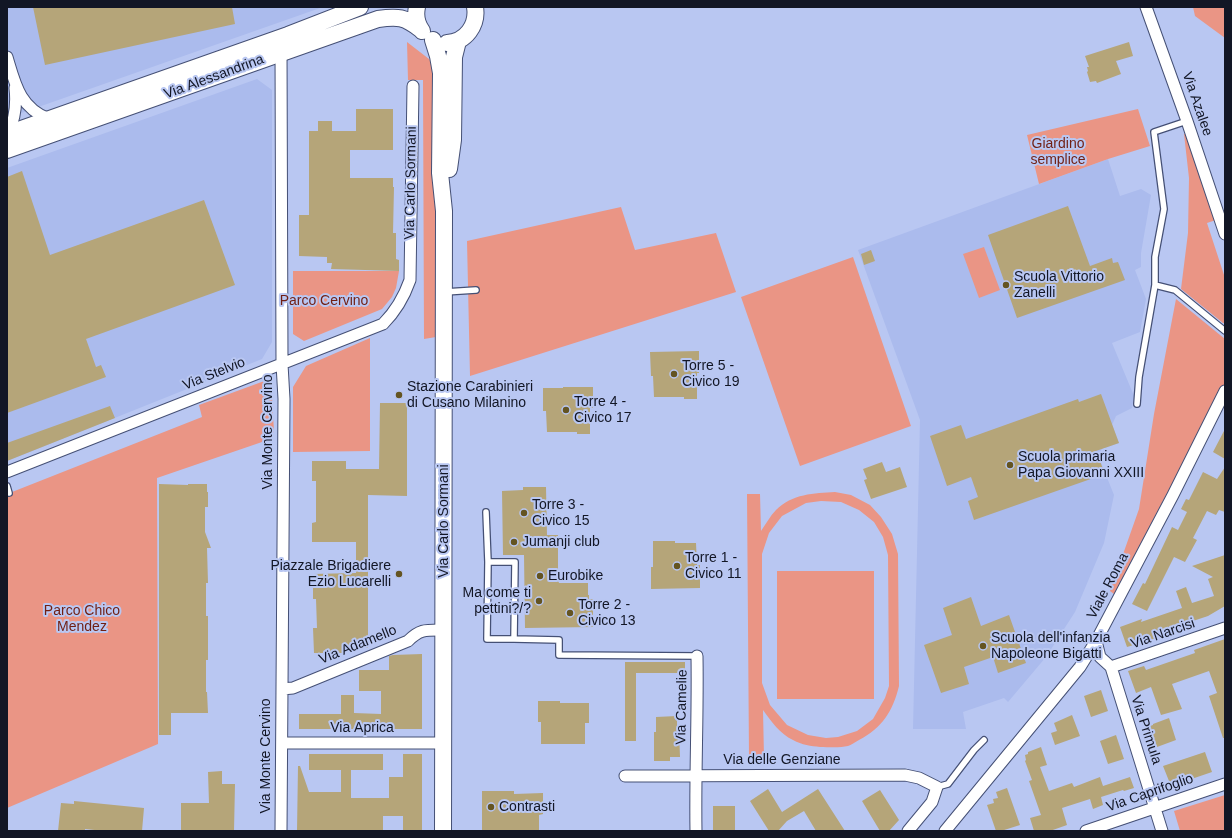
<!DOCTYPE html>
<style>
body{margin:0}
#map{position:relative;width:1232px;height:838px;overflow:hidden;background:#b9c7f2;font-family:Helvetica,sans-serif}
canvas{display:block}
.frame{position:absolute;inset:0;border:8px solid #121625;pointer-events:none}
</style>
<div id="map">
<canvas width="1232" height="838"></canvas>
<div class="frame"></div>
</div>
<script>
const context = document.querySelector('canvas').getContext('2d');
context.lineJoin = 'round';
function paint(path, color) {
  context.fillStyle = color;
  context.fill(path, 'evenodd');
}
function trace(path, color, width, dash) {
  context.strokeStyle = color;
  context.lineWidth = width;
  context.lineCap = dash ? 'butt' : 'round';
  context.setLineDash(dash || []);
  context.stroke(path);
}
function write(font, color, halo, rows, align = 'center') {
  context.font = font + ' Helvetica,sans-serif';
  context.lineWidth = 4;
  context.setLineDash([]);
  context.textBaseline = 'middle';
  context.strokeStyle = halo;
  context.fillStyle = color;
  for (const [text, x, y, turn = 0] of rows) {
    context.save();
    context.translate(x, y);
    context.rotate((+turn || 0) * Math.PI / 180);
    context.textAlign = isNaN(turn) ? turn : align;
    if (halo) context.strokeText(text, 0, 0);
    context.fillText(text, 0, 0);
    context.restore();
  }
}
paint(new Path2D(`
 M7 7H323L7 118Z
 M257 79 272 90V342L262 359 7 461V168Z
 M1108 159 1120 196 1141 189 1151 195 1141 253V267L1135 270 1146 299 1140 332 1112 343 1134 396 1132 408 1116 416 1112 425 1119 443 1102 449 1098 455 1114 495 1104 543 1075 612 1046 657 1008 702 1004 698 963 712 966 729H913L920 420 858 250Z`), '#abbbed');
paint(new Path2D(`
 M1193 7H1225V38L1195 16Z
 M407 42 429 59 438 74 436 337 424 339 423 80H408Z
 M1138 109 1150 146 1108 159 1039 184 1027 135Z
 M1188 133 1216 220 1207 223 1225 278V323H1223L1181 289 1188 233 1189 178 1184 134Z
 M621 207 635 250 716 233 736 292 470 376 467 241Z
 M984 247 1000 290 979 298 963 254Z
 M853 257 911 426 800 466 741 297Z
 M293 271H399L396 288 392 297 382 309 304 341 293 334Z
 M1176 299 1225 339V379L1224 385 1114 594 1110 591 1139 509 1154 414Z
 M370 338V451L293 452V387L306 366Z
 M267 380 272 396 274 432 262 442 157 478 158 744 7 808V494L202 417 199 405Z
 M835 492 851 495 870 505 881 517 892 534 898 554 899 686C893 711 882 728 859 740 855 742 851 745 848 746 840 748 828 747 820 747 811 746 802 745 793 740 780 734 771 721 763 710L764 757H749L747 494H760L761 531C766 524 770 516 776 510 792 494 814 493 835 492ZM821 501 841 502 859 510 874 522 883 537 888 555 889 686 885 698 873 719 857 731 838 737 826 738 808 735 787 725 770 705 762 683V554L769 533 782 516 806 503Z
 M777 571H874V699H777Z
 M1225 795V831H1180L1174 811Z`), '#ea9585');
paint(new Path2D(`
 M33 7H232L235 24 45 65Z
 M1129 42 1133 56 1116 61 1121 74 1097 83 1096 81 1090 82 1087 72 1088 71 1087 67H1089L1085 56Z
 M356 109H393V150H350V178H393V187H394L393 233H396V259L399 260V271L331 269 332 263H327V257L299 256V215H309V131H318V121H332V131H356Z
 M22 171 50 255 204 200 235 285 86 339 96 367 101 365 106 377 7 413V177Z
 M1068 206 1090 266 1112 258 1113 263 1118 262 1125 280 1017 318 988 235Z
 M871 250 875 261 864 265 861 254Z
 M699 351V373H697V399H684V397H654L653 376H651L650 352Z
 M563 387H593V408H590V434H577V432H547L546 411H543V388H563Z
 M1101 394 1119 443 1096 451 1105 474 974 520 968 501 978 497 971 477 947 486 930 436 961 425 966 439 1078 399 1079 402Z
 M380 403H407V496L368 495V648H345V653H314L313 628H317L316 599H313V574L356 573V542H312V523L316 522V481H312V461H346V469H379Z
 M110 406 115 418 7 461V443Z
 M1225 429V459L1213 452Z
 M882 462 886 472 900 467 907 487 871 499 864 480 867 479 863 469Z
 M1225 467V512L1219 510 1216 515 1207 511 1193 538 1197 540 1185 562 1174 557 1147 611 1132 604 1143 583 1145 584 1172 527 1178 530 1187 512 1181 509 1186 499 1189 500 1203 472 1217 479Z
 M159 484 188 485V484H207V492H208V507H205V532L211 548H207L208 583H206V616H208V660H206V692H207L208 713H171V735H159Z
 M523 487H546L547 535H558V580L559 583H588V595H589V599H593V627L525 628 524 555H503L502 491 523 490Z
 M653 541H675V543H696L697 565H700V588L651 589V567H653Z
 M1225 555V606L1208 616 1178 626 1180 631 1127 647 1120 627 1142 619 1141 622 1182 608 1176 591 1186 587 1192 603 1214 596 1208 579 1213 577 1192 566Z
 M971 597 981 626 1009 615 1026 663 998 673 993 657 964 667 969 684 941 693 924 645 952 635 943 608Z
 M1225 639V738H1223L1209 696 1217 693 1209 671 1172 684 1182 709 1161 715 1151 687 1136 693 1128 671 1144 666 1146 670 1195 653 1194 650Z
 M422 654V729H299V714H341V695H354V713L381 714V691H359V670H389V656L393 655Z
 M625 662H685V673H636V741H625Z
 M1101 690 1108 711 1091 717 1084 696Z
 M538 701H560V703H589V723H585V744H541V722H538Z
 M1072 715 1080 736 1055 745 1051 733 1057 731 1054 723Z
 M677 716V731H679L680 757H670V761H654V732H656V717Z
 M1169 718 1176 740 1157 747 1149 726 1153 725V724Z
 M1116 735 1124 759 1108 764 1100 741Z
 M1041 747 1047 765 1040 767 1049 791 1072 783 1074 787 1100 777 1103 786 1130 777 1134 788 1124 791 1123 790 1101 797 1103 805 1093 809 1090 799 1062 808 1067 825 1050 831H1034L1030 818 1041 815 1029 781 1032 780 1025 761 1026 760 1025 755 1028 754V752Z
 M1205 752 1212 772 1171 786 1163 766Z
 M309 754H383V770H351V798H389V777H403V754H422V831H403V816H383V831H297L298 766H300L309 792H341V770H309Z
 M222 771V784H235L234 831H181V803H209L208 772Z
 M1007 788 1020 825 1001 831H996L987 805 994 803 993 799 998 798 996 792Z
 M768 789 782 812 818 789 845 831H816L804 811 787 821 778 831H769L750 801Z
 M880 790 899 820 889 831H880L862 801Z
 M482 791H514V794L543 793V814L539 815V831H482Z
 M74 801 144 808 142 831H104L85 829V831H58L61 803 74 804Z
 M713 806H735V831H713Z`), '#b5a579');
const lane = new Path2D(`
 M1155 285 1175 290 1225 331
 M445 292 476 290
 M1137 404 1139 377 1155 285V257L1164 209 1154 132 1187 121
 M7 486 9 493
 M486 512 488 562 487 639H514L515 562H488
 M514 639 559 640V655L697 656
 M937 787 948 784 974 750 984 740`);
const street = new Path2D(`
 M1146 7 1187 121 1225 234
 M7 57C15 84 20 108 49 119
 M8 134C15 119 17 105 15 88
 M7 472 383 324C396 311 404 297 410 280L413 86
 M1096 641 1100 657 1111 667 1162 831
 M1111 667 1225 628
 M282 689 293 688 408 641C420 629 426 630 443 630
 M282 743H443
 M625 776 905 775 919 778 937 787 932 802 908 831
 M281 831 284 399 282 364 281 48
 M696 831C695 773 698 714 697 656
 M945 831 1080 667 1096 641 1173 495 1225 391
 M1086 831 1225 784`);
const secondary = new Path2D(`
 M417 7C415 16 417 24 422 31
 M433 40 438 56 441 73 440 173 444 211 443 831
 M447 43C466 42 478 25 475 7
 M7 134 288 35 360 7
 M7 150 378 19C398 16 405 17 420 29
 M449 169 453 140 454 57 458 41`);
trace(lane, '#455075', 8);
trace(street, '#455075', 13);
trace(secondary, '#455075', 18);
trace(lane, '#fff', 5.5);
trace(street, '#fff', 11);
trace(secondary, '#fff', 16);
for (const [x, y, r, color] of [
 [1006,285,4,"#645421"],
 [674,374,4,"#645421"],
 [399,395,4,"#645421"],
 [566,410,4,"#645421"],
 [1010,465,4,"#645421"],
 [524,513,4,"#645421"],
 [514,542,4,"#645421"],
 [677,566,4,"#645421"],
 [399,574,4,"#645421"],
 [540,576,4,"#645421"],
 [539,601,4,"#645421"],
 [570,613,4,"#645421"],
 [983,646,4,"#645421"],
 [491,807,4,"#645421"]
]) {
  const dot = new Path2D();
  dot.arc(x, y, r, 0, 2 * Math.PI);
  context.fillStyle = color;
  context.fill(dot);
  trace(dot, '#b9c7f2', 1.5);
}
write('14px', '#121625', '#b9c7f2', [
 ["Via Alessandrina",214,77,-20],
 ["Via Azalee",1197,104,71],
 ["Via Carlo Sormani",411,183,-89],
 ["Via Stelvio",214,374,-22],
 ["Via Monte Cervino",268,432,-90],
 ["Via Carlo Sormani",444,521,-90],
 ["Viale Roma",1108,586,-62],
 ["Via Narcisi",1163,634,-19],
 ["Via Adamello",358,645,-22],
 ["Via Camelie",682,707,-89],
 ["Via Aprica",362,728],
 ["Via Primula",1146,730,72],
 ["Via Monte Cervino",266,756,-90],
 ["Via delle Genziane",782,760],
 ["Via Caprifoglio",1150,793,-19]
]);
write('14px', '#701f13', '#b9c7f2', [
 ["Giardino",1058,144],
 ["semplice",1058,160],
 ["Parco Cervino",324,301],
 ["Parco Chico",82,611],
 ["Mendez",82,627]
]);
write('14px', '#121625', '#b9c7f2', [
 ["Scuola Vittorio",1014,277],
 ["Zanelli",1014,293],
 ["Torre 5 -",682,366],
 ["Civico 19",682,382],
 ["Stazione Carabinieri",407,387],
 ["di Cusano Milanino",407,403],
 ["Torre 4 -",574,402],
 ["Civico 17",574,418],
 ["Scuola primaria",1018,457],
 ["Papa Giovanni XXIII",1018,473],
 ["Torre 3 -",532,505],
 ["Civico 15",532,521],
 ["Jumanji club",522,542],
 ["Torre 1 -",685,558],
 ["Civico 11",685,574],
 ["Piazzale Brigadiere",391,566,"right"],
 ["Ezio Lucarelli",391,582,"right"],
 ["Eurobike",548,576],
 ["Ma come ti",531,593,"right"],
 ["pettini?/?",531,609,"right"],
 ["Torre 2 -",578,605],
 ["Civico 13",578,621],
 ["Scuola dell'infanzia",991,638],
 ["Napoleone Bigatti",991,654],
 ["Contrasti",499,807]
], 'left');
</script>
